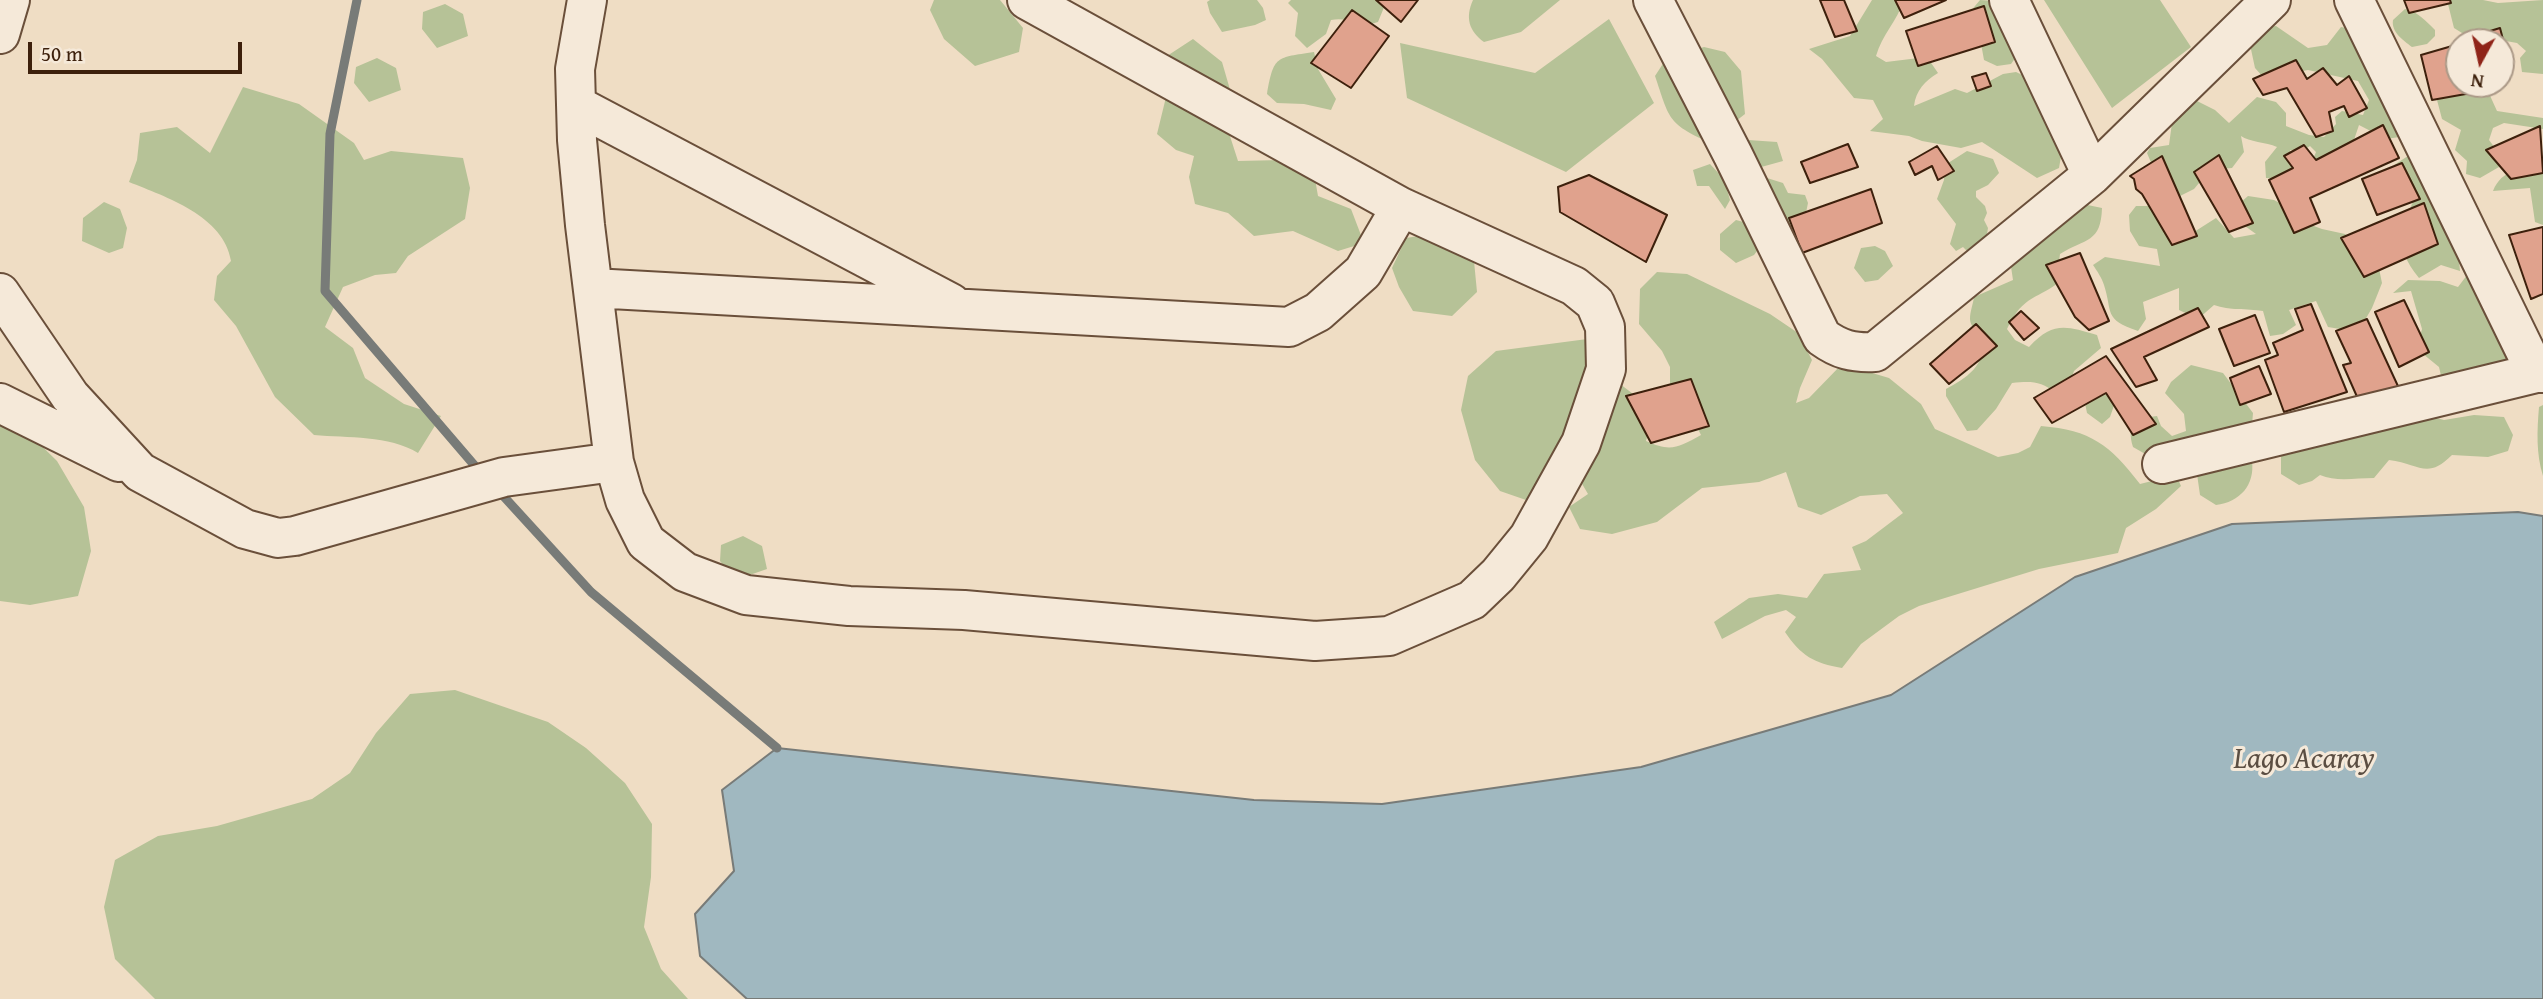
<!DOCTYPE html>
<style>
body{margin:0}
#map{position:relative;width:2543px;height:999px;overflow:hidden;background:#efddc4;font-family:"Gentium Book Plus",serif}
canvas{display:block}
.north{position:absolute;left:2445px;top:28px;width:70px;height:70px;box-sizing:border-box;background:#f5e9d9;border:2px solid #ab9987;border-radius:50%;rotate:188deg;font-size:19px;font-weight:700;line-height:28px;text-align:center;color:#3d200c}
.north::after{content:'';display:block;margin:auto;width:24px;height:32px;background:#8f2418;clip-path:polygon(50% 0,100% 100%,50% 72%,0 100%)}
.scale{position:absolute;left:28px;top:42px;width:214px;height:32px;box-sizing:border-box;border:4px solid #3d200c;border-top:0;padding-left:9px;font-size:21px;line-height:24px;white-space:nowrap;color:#3d200c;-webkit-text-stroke:5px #f5e9d9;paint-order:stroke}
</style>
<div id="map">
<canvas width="2543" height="999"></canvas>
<div class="north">N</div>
<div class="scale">50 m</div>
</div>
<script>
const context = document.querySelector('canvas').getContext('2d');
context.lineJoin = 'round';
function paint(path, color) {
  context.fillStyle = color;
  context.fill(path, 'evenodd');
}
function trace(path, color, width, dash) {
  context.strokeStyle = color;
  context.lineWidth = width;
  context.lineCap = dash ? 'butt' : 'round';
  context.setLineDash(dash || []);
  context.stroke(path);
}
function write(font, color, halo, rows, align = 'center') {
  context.font = font + ' "Gentium Book Plus",serif';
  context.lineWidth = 6;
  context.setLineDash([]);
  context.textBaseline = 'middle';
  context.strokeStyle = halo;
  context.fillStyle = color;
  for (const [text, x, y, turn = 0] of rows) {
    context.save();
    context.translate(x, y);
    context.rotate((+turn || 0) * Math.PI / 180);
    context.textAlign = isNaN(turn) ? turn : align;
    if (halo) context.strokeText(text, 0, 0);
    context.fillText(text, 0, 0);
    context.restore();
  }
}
paint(new Path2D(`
 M934 0H1000L1023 28 1019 52 975 66 944 39 930 10Z
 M1210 0H1257L1263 8 1266 20 1255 25 1222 32 1210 13 1207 2Z
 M1291 0H1387L1378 22C1356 29 1351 16 1331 20L1326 34 1307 48 1295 36 1298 13 1288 3Z
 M1473 0H1560L1521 32 1484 42C1469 31 1465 18 1473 0Z
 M1872 0H1904C1897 21 1882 35 1876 56L1886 62 1927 57 1938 73C1925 81 1916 90 1914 106L1955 89 1967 93 2003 74 2016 72 2037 82 2064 139 2059 168 2037 178 1982 142 1961 148 1922 141 1909 136 1870 131 1883 119 1873 100 1854 98 1822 59 1809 49 1850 36Z
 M1980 0 1994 1 2016 57 2011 64 1997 66 1984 60 1980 38 1970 12Z
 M2044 0H2160L2191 47 2112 108Z
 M2447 0H2483L2498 3 2543 0V74L2522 72 2520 58 2526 51 2517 43 2462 33 2454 28Z
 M445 4 463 14 468 36 437 48 422 29 423 12Z
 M2405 9C2417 11 2426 21 2435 30V36L2427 44 2412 47C2403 40 2391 32 2393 20Z
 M1609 19 1654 103 1566 172 1407 98 1400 43 1535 73Z
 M2276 26 2308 48 2327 45 2341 27 2363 31 2406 136 2386 139 2359 125 2352 146 2311 164 2316 152 2310 146 2302 151 2290 150 2294 163 2286 179 2266 178 2265 162 2277 147C2266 142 2249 142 2241 136L2244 152 2232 168 2210 170 2194 189 2178 197 2155 172 2147 153 2150 148 2169 145 2172 123 2193 99 2215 110 2229 123 2257 97 2276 102 2286 113V126L2309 135 2324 137 2336 124 2335 117 2342 111 2363 115 2369 100 2358 81 2308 70 2264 78 2255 68 2249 40 2258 28Z
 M1193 39 1222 62 1231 93 1228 130 1238 161 1282 160 1315 179 1318 196 1351 209 1364 243 1338 251 1293 231 1254 236 1228 213 1195 204 1189 177 1194 156 1176 150 1157 134 1167 93V56Z
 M1704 47 1725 52 1741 71 1745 114 1709 142C1667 124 1669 117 1655 76L1666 59Z
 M1314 52 1318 69 1336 99 1331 110 1304 104 1277 103 1267 94C1274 55 1276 58 1314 52Z
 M377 58 396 68 401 90 369 102 354 83 356 67Z
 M243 87 299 104 354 143 364 160 391 151 463 158 470 188 465 219 408 256 396 273 375 275 343 287 325 327 353 348 365 378 404 404 441 416 418 453C389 435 348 438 314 435L275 397 236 326 214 300 217 276 231 261C224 216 166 197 129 182L137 160 140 133 177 127 210 153Z
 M2469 89H2487L2497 111 2543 118V129L2504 123 2493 128 2489 140 2495 148 2499 167 2480 178 2466 174 2467 161 2455 150 2461 130 2442 119 2437 100 2449 93Z
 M1748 140 1777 142 1783 161 1754 169 1743 153Z
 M1967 151 1993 159 1999 173 1988 185 1976 191V197L1985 206 1987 213 1984 220 1988 228 1986 240 1968 252 1963 247 1956 251 1950 244 1956 224 1937 199 1944 180 1945 165Z
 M2408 156 2420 157 2458 250 2460 271 2441 265 2419 278C2391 244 2404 228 2417 190L2394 179V165Z
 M1710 164 1724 179 1730 200 1725 209 1709 186H1697L1693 170Z
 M2543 167V225L2535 222 2530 188 2493 191C2502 169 2521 168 2543 167Z
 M1767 178 1783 183 1788 193 1805 195 1808 203 1802 232 1767 238 1754 255 1736 263 1720 250V234L1736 220 1755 225 1759 187Z
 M2248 196 2274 200 2293 210 2300 221 2322 229 2345 234 2353 242 2376 254 2382 283 2372 308 2358 332 2328 327 2316 301 2289 310 2296 325 2283 334 2270 336 2263 311C2246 308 2230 311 2214 305L2198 319 2179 310V288L2143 302 2146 319 2138 331C2103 319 2113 313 2104 285 2102 278 2097 271 2093 265L2105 257 2160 266 2157 249 2139 246 2130 231 2129 215 2136 206H2152L2183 239 2216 218 2234 238 2256 234 2238 221 2233 209Z
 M104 202 120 209 127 228 123 248 109 253 82 241 83 218Z
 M2078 203 2102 208C2101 243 2086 238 2060 254L2058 269 2063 279C2037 301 2024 293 2007 329L2015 340 2029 347C2053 321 2066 326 2097 335L2101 348 2074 371 2067 390 2056 393C2041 381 2031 381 2012 383L1996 409 1977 430 1967 431 1946 396V389C1965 379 1989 364 1980 339 1977 332 1970 326 1970 319 1970 312 1973 304 1974 297L2013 280 2010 260Z
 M1425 235 1474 261 1477 292 1452 316 1413 311 1399 287 1392 268 1406 238Z
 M1875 246 1885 251 1893 266 1878 280 1865 282 1854 268 1861 248Z
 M2474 266 2516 361 2443 384 2439 367 2417 349 2422 329 2411 291 2393 293 2408 280 2440 281 2458 287Z
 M1657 272 1687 274 1770 314 1798 333 1812 360 1800 388 1796 403 1809 398 1842 364 1889 378 1921 404 1935 429 1998 457 2018 453 2030 447 2041 426C2091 430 2110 445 2140 484L2176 475 2181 486 2156 509 2126 528 2118 553 2039 569 1919 606 1899 616 1861 644 1842 668C1814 663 1801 656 1785 632L1796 617 1786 610 1765 616 1722 639 1714 622 1749 598 1778 594 1807 598 1824 574 1861 570 1852 547 1866 541 1903 513 1887 494 1860 496 1821 515 1798 507 1786 472 1759 482 1702 488 1657 522 1612 534 1580 529 1569 507 1588 494 1581 482 1547 491 1526 500 1500 491 1475 460 1461 410 1468 376 1496 351 1595 338 1620 384 1645 403 1650 426 1646 441C1670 452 1678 448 1701 435L1692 417 1670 392V367L1662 351 1639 324 1640 289Z
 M2191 365 2223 373 2253 413 2252 425 2147 455 2133 447C2126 424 2136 419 2157 416L2161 426 2172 436 2186 431 2184 414 2165 393 2171 382Z
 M2098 383 2117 397 2110 417 2102 424 2087 413 2084 398Z
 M0 405 57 461 84 507 91 551 78 596 30 605 0 601Z
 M2543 405V476C2536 453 2537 431 2539 407Z
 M2405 410 2444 420 2474 415 2504 417 2513 435 2508 451 2488 457 2452 455C2427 480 2420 464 2389 460L2374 478C2355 478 2336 482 2320 475L2312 481 2299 485 2281 474V457L2286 444Z
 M2252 461C2255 485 2240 502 2216 505L2200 495 2197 474Z
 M743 536 762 546 767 569 735 580 720 561 721 545Z
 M455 690 548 722 586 748 625 783 652 824 651 877 644 927 661 969 688 999H155L115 959 104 907 115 860 158 836 217 826 312 799 350 773 376 733 410 694Z`), '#b6c297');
const water = new Path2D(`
 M2518 512 2543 516V999H747L700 956 695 914 734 871 722 790 777 748 1254 800 1382 804 1641 767 1891 695 2075 577 2232 524Z`);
paint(water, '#a0b8c0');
trace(water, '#787b78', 2);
trace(new Path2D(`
 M357 0 330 134 325 291 481 473
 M496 488 591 592 777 748`), '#787b78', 9);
const building = new Path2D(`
 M1376 0H1418L1401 22Z
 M1820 0H1844L1857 31 1835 37Z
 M1895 0H1946L1904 18Z
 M2404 0H2450L2451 3 2409 13Z
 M1984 6 1995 42 1918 66 1906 31Z
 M1352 10 1389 36 1351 88 1311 63Z
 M2500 28 2511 70 2501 73V42H2472L2470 37Z
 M2459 44V84H2475L2477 92 2432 100 2421 55Z
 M2296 60 2307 79 2323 68 2337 85 2349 76 2367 108 2349 117 2344 106 2329 112 2333 131 2316 137 2287 88 2263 95 2253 79Z
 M1986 73 1991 86 1977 91 1972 77Z
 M2383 125 2399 158 2310 198 2320 222 2294 233 2269 180 2293 168 2284 156 2304 145 2316 160Z
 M2540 126 2543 173 2511 179 2486 150Z
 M1848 144 1858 167 1810 183 1801 162Z
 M1937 146 1954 171 1938 180 1932 166 1915 175 1909 162Z
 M2219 155 2253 223 2229 232 2194 172Z
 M2162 156 2197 236 2172 245 2142 194 2136 189 2134 179 2130 176Z
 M2402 163 2420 199 2377 215 2362 179Z
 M1589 175 1667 215 1646 262 1560 212 1558 187Z
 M1871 189 1882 223 1802 253 1789 218Z
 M2424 203 2438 244 2364 277 2341 238Z
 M2543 227V294L2531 299 2509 235Z
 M2080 253 2109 321 2089 330 2075 317 2046 265Z
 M2404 300 2429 352 2399 367 2375 312Z
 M2311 304 2347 392 2284 412 2265 360 2278 355 2273 343 2303 330 2295 309Z
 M2198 308 2209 327 2144 357 2157 380 2136 387 2111 349Z
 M2021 311 2039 328 2024 340 2009 322Z
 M2255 315 2270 353 2234 366 2219 329Z
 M2367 319 2403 397 2362 408 2343 365 2351 363 2336 331Z
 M1976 324 1997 346 1949 384 1930 364Z
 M2106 356 2156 424 2133 435 2106 393 2052 423 2034 398Z
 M2259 366 2271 394 2240 405 2230 378Z
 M1691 379 1709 426 1651 443 1626 396Z`);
paint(building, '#e0a28d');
trace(building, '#3d200c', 2);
const minor = new Path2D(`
 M587 0 575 69 577 140 585 225 614 462 625 500 646 542 685 572 746 595 849 606 964 610 1315 641 1389 636 1472 600 1498 575 1529 537 1581 443 1606 369 1605 327 1595 303 1574 286 1401 207 1027 0
 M1653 0 1733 155 1822 337C1840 350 1853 353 1875 352L2092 175 2271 0
 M2009 0 2092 175
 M2354 0 2536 373
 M0 34 10 0
 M576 105 951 303
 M593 288 1289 327 1318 312 1363 272 1401 207
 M0 293 70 396 140 472 245 529 278 538 295 536 504 477 614 462
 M0 403 119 462
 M2162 464 2536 373H2543`);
trace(minor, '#6a4f3a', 42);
trace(minor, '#f5e9d9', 38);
write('italic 30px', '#5b4e42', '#f5e9d9', [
 ["Lago Acaray",2304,760]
]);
</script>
